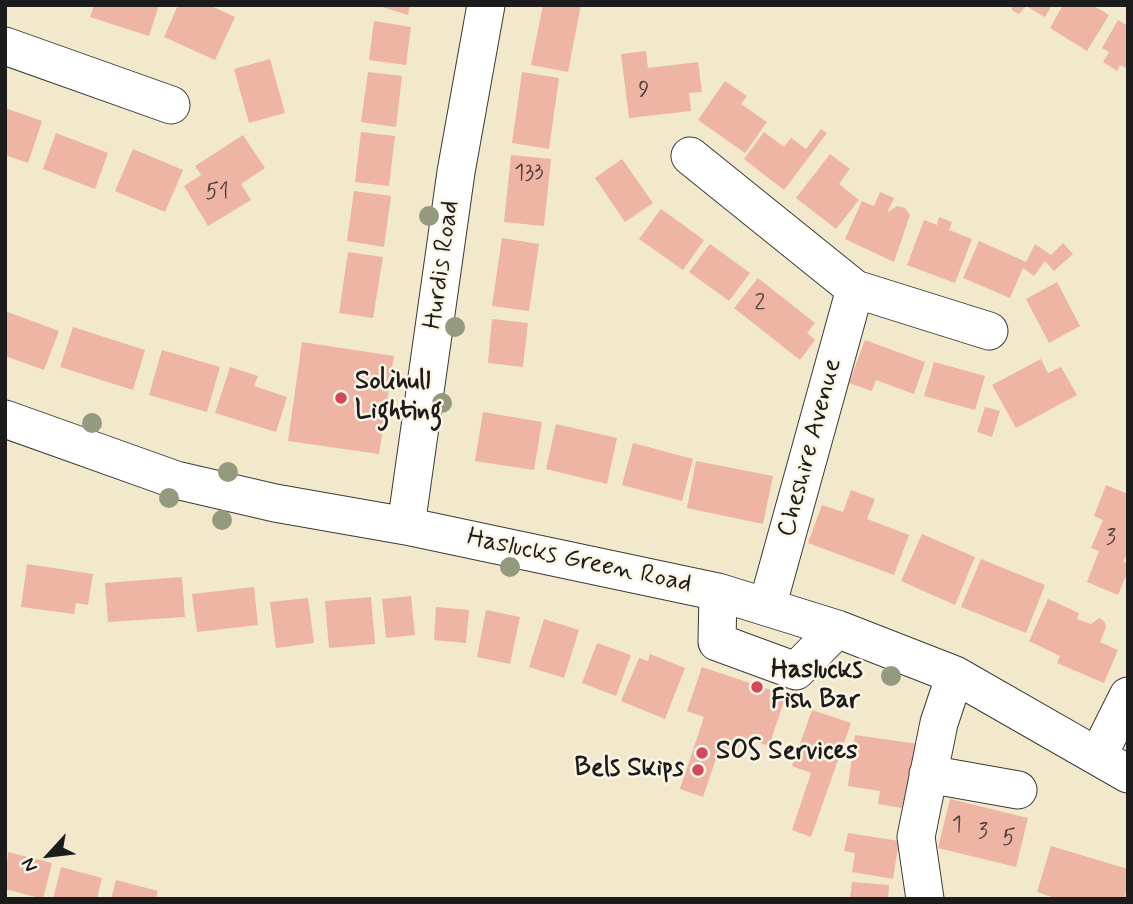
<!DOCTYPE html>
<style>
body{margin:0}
#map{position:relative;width:1133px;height:904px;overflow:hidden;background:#f2e8cb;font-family:Mynerve,sans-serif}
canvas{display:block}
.frame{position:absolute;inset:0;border:7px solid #1c1c1c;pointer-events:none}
.north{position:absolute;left:14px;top:820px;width:70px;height:70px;-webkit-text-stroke:5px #fcf5e5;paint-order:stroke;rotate:243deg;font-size:19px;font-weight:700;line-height:28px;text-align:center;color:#1c1c1c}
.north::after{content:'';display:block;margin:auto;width:24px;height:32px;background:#1c1c1c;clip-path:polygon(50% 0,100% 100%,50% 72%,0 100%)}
</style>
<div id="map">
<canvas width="1133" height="904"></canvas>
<div class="frame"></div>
<div class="north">N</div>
</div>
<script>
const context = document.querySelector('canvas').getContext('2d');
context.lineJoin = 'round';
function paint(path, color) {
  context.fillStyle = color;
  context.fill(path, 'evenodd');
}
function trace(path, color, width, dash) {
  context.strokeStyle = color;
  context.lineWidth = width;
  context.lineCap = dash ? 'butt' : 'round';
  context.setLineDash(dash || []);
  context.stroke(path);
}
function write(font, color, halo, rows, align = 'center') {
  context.font = font + ' Mynerve,sans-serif';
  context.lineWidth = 5;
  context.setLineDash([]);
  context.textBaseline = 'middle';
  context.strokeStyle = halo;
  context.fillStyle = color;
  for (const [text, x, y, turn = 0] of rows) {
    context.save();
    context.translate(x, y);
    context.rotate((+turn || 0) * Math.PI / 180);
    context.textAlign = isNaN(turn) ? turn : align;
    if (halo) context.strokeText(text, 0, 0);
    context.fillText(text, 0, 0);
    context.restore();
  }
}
paint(new Path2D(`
 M94 5H159L149 36 90 17Z
 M178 5H209L235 17 215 60 164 37Z
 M376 5H410L408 15Z
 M543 5H581L568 72 531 65Z
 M1011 5H1052L1045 17 1026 6 1019 14 1012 10Z
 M1063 5H1092L1109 15 1087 51 1050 28Z
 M1118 20 1128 26V69L1120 65 1117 71 1103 62 1109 52 1102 48Z
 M374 21 411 27 406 65 369 60Z
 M646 51 648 68 698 62 702 92 689 93 691 111 629 118 621 54Z
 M270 59 285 113 249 123 234 69Z
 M368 72 402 76 396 127 361 122Z
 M522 72 559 78 549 149 512 143Z
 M725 81 747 96 741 104 767 122 745 153 698 120Z
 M5 108 42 121 28 163 5 155Z
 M821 129 827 133 784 190 744 159 764 132 784 147 791 138 806 149Z
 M361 132 395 136 389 186 355 182Z
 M56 133 108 153 95 189 43 169Z
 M243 135 265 168 241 184 251 200 208 226 184 186 201 175 195 166Z
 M133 149 183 170 165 212 115 191Z
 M830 154 850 169 839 184 859 200 836 229 796 198Z
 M511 155 551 159 544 226 504 222Z
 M622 159 653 203 625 222 595 178Z
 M354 191 391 196 384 247 347 241Z
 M880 192 894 198 887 213 897 206 905 208 910 215 894 262 845 239 862 201 874 206Z
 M661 209 704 240 683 270 639 239Z
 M939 217 952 222 949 230 972 239 955 283 907 265 924 220 937 225Z
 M502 238 539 244 529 311 492 306Z
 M979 241 1026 262 1035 244 1051 255 1063 243 1073 254 1054 271 1045 261 1034 276 1023 268 1010 298 963 278Z
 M710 244 750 273 729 301 689 272Z
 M348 252 383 257 373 318 339 313Z
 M758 278 815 323 807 333 815 340 800 360 734 308Z
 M1057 282 1080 326 1049 343 1026 299Z
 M5 311 59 331 44 370 5 356Z
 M492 319 528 323 523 367 488 363Z
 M73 327 145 350 133 390 60 367Z
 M865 340 925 362 914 394 876 380 872 391 849 383Z
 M302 342 394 356 379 454 288 441Z
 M162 350 220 367 207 412 149 395Z
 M1041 359 1048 373 1061 367 1077 395 1016 428 992 385Z
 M934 362 985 376 975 410 924 396Z
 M230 367 258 376 254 386 287 397 276 432 215 413Z
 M985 407 1000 411 992 437 977 432Z
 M483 412 542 422 534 470 475 461Z
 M556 424 617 438 607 484 546 469Z
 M633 443 693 459 682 501 622 485Z
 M696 461 773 476 763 524 687 508Z
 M1106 485 1128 494V551L1123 562 1128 563V571L1118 595 1087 582 1099 551 1091 548 1103 520 1094 516Z
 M851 490 875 499 867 519 909 535 894 575 808 543 822 505 843 512Z
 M922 534 975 557 955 605 901 581Z
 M981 559 1045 585 1026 633 961 607Z
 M27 564 93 574 88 605 76 603 74 614 21 607Z
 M182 577 185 617 108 622 105 583Z
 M254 587 258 625 197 632 192 594Z
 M411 596 415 635 386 638 382 599Z
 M371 597 375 644 329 648 325 601Z
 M308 598 314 643 276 648 270 602Z
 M1048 599 1079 613 1077 619 1091 624 1099 618 1104 621 1106 627 1100 642 1118 650 1104 683 1057 663 1060 656 1029 641Z
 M436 607 469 610 466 643 434 640Z
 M486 610 520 617 510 664 477 657Z
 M544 619 579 630 564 678 529 667Z
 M597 643 631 655 616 696 582 683Z
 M650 654 685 668 665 719 621 701 639 658 648 661Z
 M702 667 786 695 769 746 742 737 737 752 720 747 703 797 680 789 704 717 687 711Z
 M812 710 851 723 811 837 792 830 811 773 792 766Z
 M855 735 918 744 908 809 878 804 880 791 848 786Z
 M950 799 1028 818 1016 867 938 848Z
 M848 833 899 841 893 879 852 872 855 853 844 851Z
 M1051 846 1128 869 1125 899H1058L1037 892Z
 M8 852 52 863 43 899 5 889Z
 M61 867 102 878 97 899H53Z
 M116 880 158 891 156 899H111Z
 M852 882 889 885 888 899H850Z`), '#eeb5a4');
const minor = new Path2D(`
 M5 46 171 105
 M690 156 855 289 989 331
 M5 419 176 480 275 503 406 526 718 592 837 629 955 675 1128 774
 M406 526 456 172 486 5
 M718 592 717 642 796 671 837 629
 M767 607 855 289
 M1098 756 1128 696
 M928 774 1018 790
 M925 899 916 837 939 723 955 675`);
trace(minor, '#3c3b36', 39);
trace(minor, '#fff', 37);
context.fillStyle = '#949a7d';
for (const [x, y] of [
 [429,216],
 [455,327],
 [442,403],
 [92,423],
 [228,472],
 [169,498],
 [222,520],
 [510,567],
 [891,676]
]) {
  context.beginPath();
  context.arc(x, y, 10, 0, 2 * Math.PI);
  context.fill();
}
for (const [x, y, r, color] of [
 [341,398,7,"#d1495b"],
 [757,687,7,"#d1495b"],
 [702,753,7,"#d1495b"],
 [698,770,7,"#d1495b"]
]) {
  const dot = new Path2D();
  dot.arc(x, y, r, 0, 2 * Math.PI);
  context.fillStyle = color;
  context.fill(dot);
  trace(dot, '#fcf5e5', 2.5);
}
write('23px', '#50423e', null, [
 ["9",644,91],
 ["133",529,174],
 ["51",217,193],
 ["2",760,304],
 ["3",1111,539],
 ["1",957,826],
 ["3",983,833],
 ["5",1009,839]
]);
write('26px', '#1c1c1c', '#fcf5e5', [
 ["Hurdis Road",443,265,-82],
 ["Cheshire Avenue",811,448,-75],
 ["Haslucks Green Road",579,562,12]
]);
write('bold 26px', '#1c1c1c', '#fcf5e5', [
 ["Solihull",355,383],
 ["Lighting",355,413],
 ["Haslucks",771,672],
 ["Fish Bar",771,702],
 ["SOS Services",716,753],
 ["Bels Skips",684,770,"right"]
], 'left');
</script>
